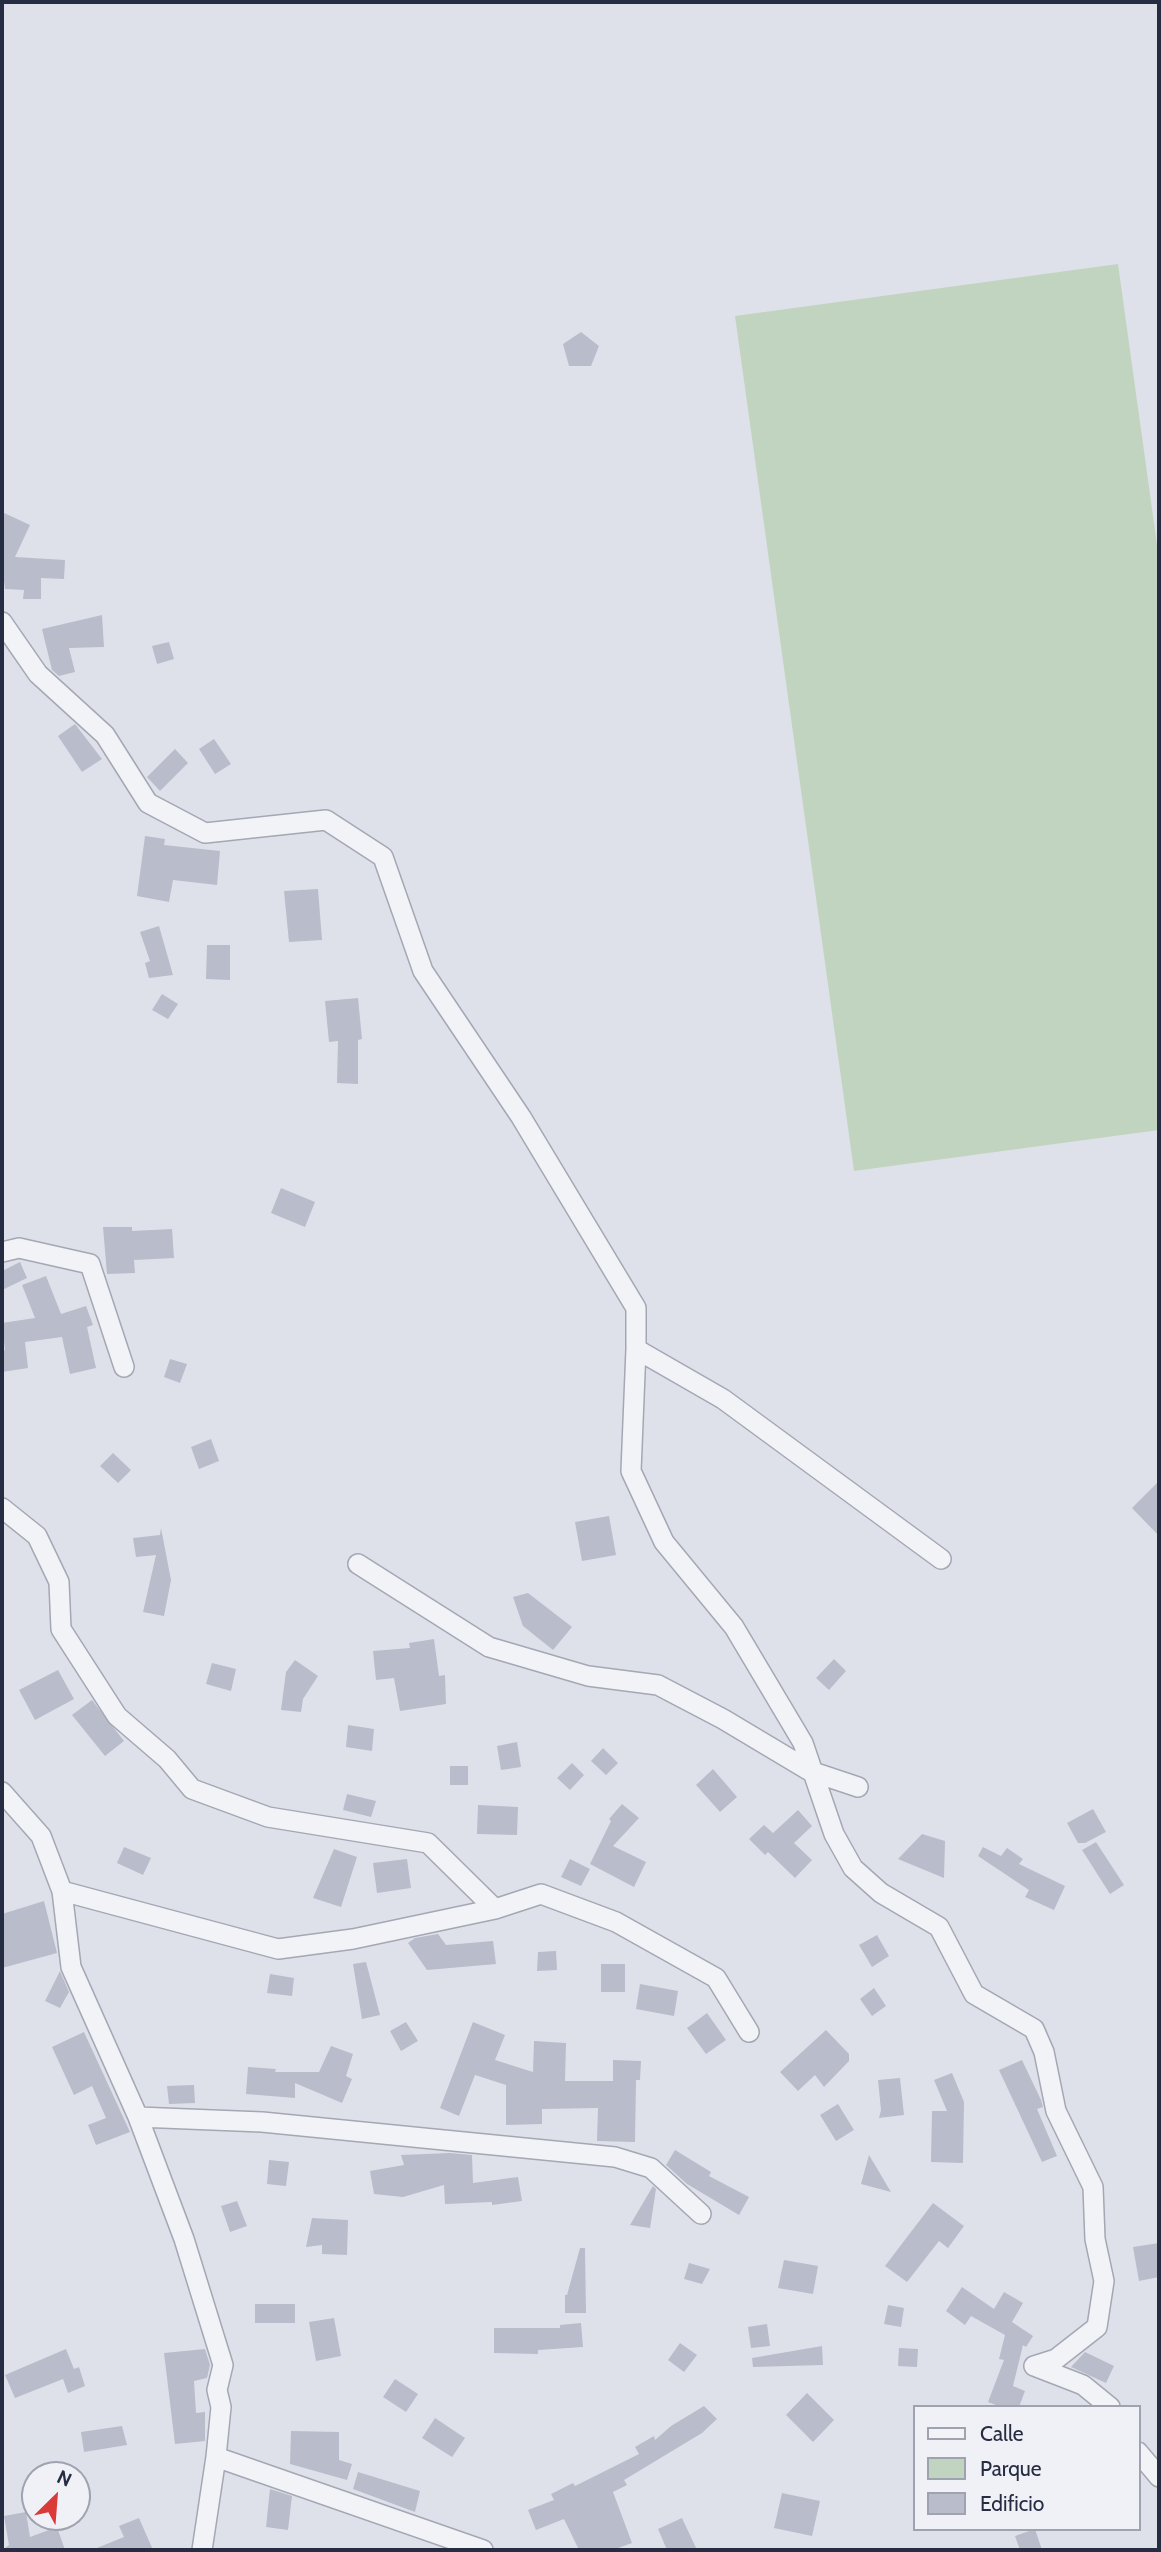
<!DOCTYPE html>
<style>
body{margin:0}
#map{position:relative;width:1161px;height:2552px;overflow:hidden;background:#dfe1ea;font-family:Cabin,sans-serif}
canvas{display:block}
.frame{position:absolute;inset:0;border:4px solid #262c42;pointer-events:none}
.legend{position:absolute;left:913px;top:2405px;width:228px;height:126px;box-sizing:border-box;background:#eff1f7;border:2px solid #9fa2af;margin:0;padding:9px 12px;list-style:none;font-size:21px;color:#262c42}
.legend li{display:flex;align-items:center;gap:14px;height:35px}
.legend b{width:35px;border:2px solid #9fa2af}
.north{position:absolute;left:21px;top:2461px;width:70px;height:70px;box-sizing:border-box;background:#eff1f7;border:2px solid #9fa2af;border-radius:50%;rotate:25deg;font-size:19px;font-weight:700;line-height:28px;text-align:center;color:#262c42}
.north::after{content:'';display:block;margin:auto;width:24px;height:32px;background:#da3a38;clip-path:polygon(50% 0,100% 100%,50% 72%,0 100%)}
</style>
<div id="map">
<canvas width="1161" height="2552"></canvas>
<div class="frame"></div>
<ul class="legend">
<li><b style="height:9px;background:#f2f3f7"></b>Calle</li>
<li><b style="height:19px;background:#c1d4bf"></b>Parque</li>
<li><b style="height:19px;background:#b9bcca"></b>Edificio</li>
</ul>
<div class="north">N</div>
</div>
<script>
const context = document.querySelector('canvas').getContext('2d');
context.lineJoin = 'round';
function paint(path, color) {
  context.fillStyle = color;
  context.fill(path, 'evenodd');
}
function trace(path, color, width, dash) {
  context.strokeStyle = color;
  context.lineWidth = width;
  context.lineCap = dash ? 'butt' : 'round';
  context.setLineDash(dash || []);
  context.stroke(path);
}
paint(new Path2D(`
 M1118 264 1159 559V1130L854 1171 735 316Z`), '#c1d4bf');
paint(new Path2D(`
 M581 332 599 346 591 366H569L563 344Z
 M2 512 30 525 15 557 65 560 64 579 41 578V599H23L24 590 5 589 4 581 2 585Z
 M102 615 104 647 69 648 75 672 59 676 52 670 42 629Z
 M169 642 174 659 157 664 152 646Z
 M75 724 102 759 82 772 58 736Z
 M214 739 231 764 215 774 199 749Z
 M175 749 188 763 160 791 147 777Z
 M145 836 165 839 164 845 220 851 217 885 173 880 169 902 137 896Z
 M318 889 322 940 289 942 284 891Z
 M159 926 173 975 149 978 145 963 150 961 140 932Z
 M207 945H230V980L206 979Z
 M162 994 178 1004 168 1019 152 1010Z
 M358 998 362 1039 358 1040V1084L337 1083 338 1041 329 1042 325 1001Z
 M281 1188 315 1202 305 1227 271 1213Z
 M103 1227H132V1231L172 1229 174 1258 134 1260 135 1273 107 1274Z
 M20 1262 27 1278 2 1290V1271Z
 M46 1276 61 1314 86 1306 93 1325 87 1327 96 1368 70 1374 62 1337 25 1342 28 1368 2 1372V1351L5 1350 2 1323 35 1318 22 1285Z
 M170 1359 187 1364 180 1383 164 1377Z
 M211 1439 219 1461 199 1469 191 1447Z
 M113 1453 131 1470 118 1483 100 1466Z
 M1159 1481V1536L1132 1508Z
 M609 1516 616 1555 582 1561 575 1522Z
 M161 1528 171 1580 164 1616 143 1612 156 1555 136 1557 133 1538 160 1535Z
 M528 1593 572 1627 553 1650 523 1626 513 1597Z
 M434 1639 439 1676 445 1675 446 1704 400 1711 394 1678 376 1680 373 1651 410 1648 409 1643Z
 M834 1659 846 1671 829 1690 816 1678Z
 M295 1660 318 1676 303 1699 301 1712 281 1710 286 1672Z
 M212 1663 236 1669 231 1691 206 1684Z
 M58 1670 74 1699 35 1720 19 1690Z
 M92 1700 124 1741 105 1756 72 1715Z
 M348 1725 374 1729 372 1751 346 1747Z
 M517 1742 521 1767 501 1770 497 1746Z
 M603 1748 618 1763 606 1775 591 1761Z
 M572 1763 584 1775 570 1790 557 1778Z
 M450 1766H468V1785H450Z
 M713 1769 737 1797 720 1812 696 1785Z
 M347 1794 376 1801 371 1817 343 1810Z
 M622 1804 639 1818 613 1846 646 1862 634 1887 590 1864 611 1821 609 1819Z
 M478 1805 518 1807 517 1835 477 1834Z
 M1093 1809 1106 1832 1085 1843H1078L1067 1823Z
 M798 1810 812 1826 794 1843 812 1860 795 1878 768 1852 765 1855 749 1839 764 1825 773 1833Z
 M922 1834 945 1841 944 1878 898 1859Z
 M1096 1842 1124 1885 1110 1894 1082 1850Z
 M124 1847 151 1858 143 1875 117 1863Z
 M983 1847 1001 1856 1007 1848 1023 1859 1019 1864 1065 1886 1054 1910 1025 1897 1029 1890 978 1856Z
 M334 1849 357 1857 341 1907 313 1898Z
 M407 1859 411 1888 377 1893 373 1863Z
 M570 1859 590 1869 581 1886 561 1877Z
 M44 1901 57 1953 2 1968V1914Z
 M438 1934 446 1945 493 1941 496 1964 427 1970 408 1943 415 1938Z
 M877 1935 889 1956 872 1967 859 1945Z
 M556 1951 557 1970 537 1971 538 1952Z
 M366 1962 380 2015 362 2019 353 1964Z
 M601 1964H625V1992H601Z
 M60 1971 69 1992 60 2008 45 2001Z
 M270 1974 294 1978 292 1996 267 1993Z
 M640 1984 678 1991 674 2016 636 2009Z
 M874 1988 886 2006 872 2016 860 1999Z
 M707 2013 726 2040 706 2054 687 2028Z
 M406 2022 418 2041 401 2051 390 2031Z
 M473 2022 505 2035 495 2060 533 2072 534 2041 566 2043 565 2081H613V2060L641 2061 640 2080H636L635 2142 597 2141 598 2108 542 2109V2124L506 2125V2085L475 2075 459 2116 440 2108Z
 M826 2030 849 2054V2061L824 2087 815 2075 798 2091 780 2072Z
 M84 2032 130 2132 96 2145 88 2125 106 2118 92 2086 74 2095 52 2047Z
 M331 2046 353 2054 346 2076 352 2079 342 2103 295 2083V2098L246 2094 248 2067 276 2069 275 2072H319Z
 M1022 2060 1041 2100 1043 2107 1037 2109 1057 2156 1042 2162 999 2070Z
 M952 2073 964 2102 963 2163 931 2162 932 2111H947L934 2080Z
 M900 2078 904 2115 879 2118 881 2110 878 2080Z
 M194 2085 195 2103 169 2104 167 2086Z
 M838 2104 854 2130 836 2141 820 2115Z
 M675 2150 711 2172 709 2176 749 2197 739 2215 687 2184 666 2165Z
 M450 2153 472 2155 473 2183 518 2177 522 2201 492 2205V2202L445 2204 444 2185 403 2197 374 2194 370 2171 404 2165 401 2155Z
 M869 2155 891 2192 861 2184Z
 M269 2160 289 2162 286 2186 267 2184Z
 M653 2186 656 2189 650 2228 630 2225Z
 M237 2201 247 2226 230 2232 221 2206Z
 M933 2203 964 2226 948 2248 939 2241 907 2282 885 2266Z
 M312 2218 348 2220 347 2255 322 2254V2245L306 2247Z
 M1159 2243V2277L1139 2281 1133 2247Z
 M580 2248H585L586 2313H565V2295H567Z
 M784 2260 818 2266 813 2294 778 2288Z
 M689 2263 710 2269 702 2284 684 2279Z
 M962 2287 994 2309 1004 2292 1023 2303 1012 2322 1033 2336 1026 2347 1023 2345 1013 2386 1025 2391 1019 2407H1001L988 2402 1004 2360 999 2359 1005 2335 971 2316 965 2325 946 2311Z
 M255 2304H295V2323H255Z
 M888 2305 904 2308 901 2327 884 2324Z
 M334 2318 341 2356 316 2361 309 2322Z
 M581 2323 583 2347 538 2350V2354L494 2353V2328H560V2325Z
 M767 2324 770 2346 751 2348 748 2327Z
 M680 2343 697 2355 684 2372 668 2360Z
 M822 2346 823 2365 753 2367 752 2358Z
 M899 2348 918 2349 917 2367 898 2366Z
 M66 2349 74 2369 79 2367 85 2386 68 2393 63 2379 15 2398 5 2375Z
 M205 2349 210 2365 207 2378 194 2381 196 2413 205 2412V2441L175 2444 164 2353Z
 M1085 2352 1114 2366 1106 2383 1071 2367Z
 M395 2379 418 2394 406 2412 383 2397Z
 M807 2393 834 2420 813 2442 786 2415Z
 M704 2406 717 2419 702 2433 624 2480 627 2485 613 2492 632 2543 613 2550H579L564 2519 536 2530 528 2510 554 2500 551 2494 573 2483 575 2486 639 2454 635 2447 654 2436 655 2440 671 2426Z
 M435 2418 465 2438 452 2457 422 2438Z
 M122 2426 127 2445 84 2452 81 2432Z
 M291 2431 339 2432V2460L352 2464 347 2480 290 2464Z
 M358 2472 420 2491 415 2512 353 2489Z
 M270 2489 292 2496 288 2530 266 2527Z
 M782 2493 820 2501 812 2536 774 2528Z
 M26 2512 30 2537 57 2527 65 2550H2L9 2545 4 2516Z
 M139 2518 153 2550H92L124 2537 119 2526Z
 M682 2518 697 2550H667L658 2529Z
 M1035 2529 1042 2550H1020L1015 2536Z`), '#b9bcca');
const minor = new Path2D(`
 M2 622 38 674 105 735 148 803 205 833 326 820 383 857 423 971 521 1117 636 1308V1349L723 1399 941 1559
 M2 1252 19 1248 90 1264 124 1367
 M636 1349 631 1471 664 1542 734 1627 803 1743 834 1834 853 1868 881 1893 939 1927 974 1994 1034 2029 1044 2052 1056 2111 1093 2187 1095 2239 1104 2281 1097 2327 1056 2359 1034 2366
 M2 1508 37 1536 59 1582 61 1629 117 1716 167 1759 192 1789 268 1817 428 1843 495 1909
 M358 1564 489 1647 588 1676 658 1685 723 1719 810 1771 858 1787
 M2 1792 41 1836 62 1891 71 1967 138 2117 184 2239 223 2365 217 2390 221 2407 216 2457 202 2550
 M62 1891 278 1949 353 1939 495 1909 541 1894 616 1922 716 1978 749 2032
 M138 2117 262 2122 615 2157 651 2168 701 2214
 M1034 2366 1083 2385 1110 2407
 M1138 2452 1159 2477
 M216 2457 483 2550`);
trace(minor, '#a4a7b4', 22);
trace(minor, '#f2f3f7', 19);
</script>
